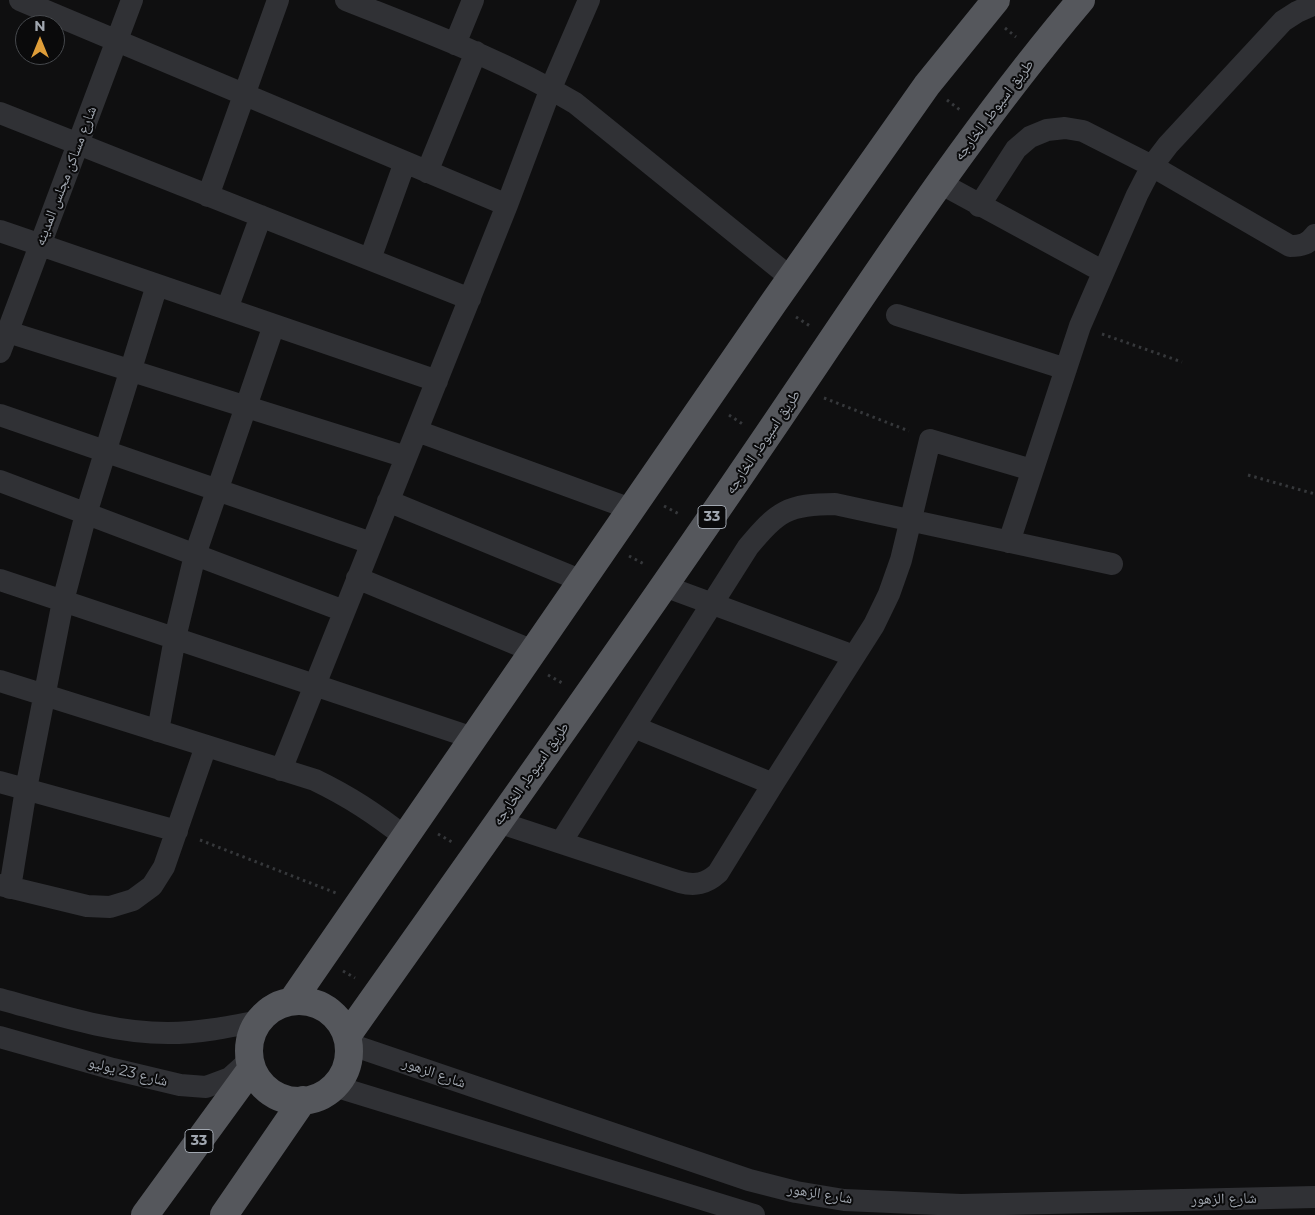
<!DOCTYPE html>
<meta charset="utf-8">
<style>
body{margin:0}
#map{position:relative;width:1315px;height:1215px;overflow:hidden;background:#0f0f10;font-family:Montserrat,sans-serif}
canvas{display:block}
.north{position:absolute;left:15px;top:15px;width:50px;height:50px;box-sizing:border-box;background:#0a0a0b;border:1px solid #46494d;border-radius:50%;rotate:0deg;font-size:14px;font-weight:700;line-height:20px;text-align:center;color:#a1a7b0}
.north::after{content:'';display:block;margin:auto;width:18px;height:22px;background:#de9d39;clip-path:polygon(50% 0,100% 100%,50% 72%,0 100%)}
</style>
<div id="map">
<canvas width="1315" height="1215"></canvas>
<div class="north">N</div>
</div>
<script>
const context = document.querySelector('canvas').getContext('2d');
context.lineJoin = 'round';
function trace(path, color, width, dash) {
  context.strokeStyle = color;
  context.lineWidth = width;
  context.lineCap = dash ? 'butt' : 'round';
  context.setLineDash(dash || []);
  context.stroke(path);
}
function write(font, color, halo, rows, align = 'center') {
  context.font = font + ' Montserrat,"Noto Naskh Arabic",sans-serif';
  context.lineWidth = 4;
  context.setLineDash([]);
  context.textBaseline = 'middle';
  context.strokeStyle = halo;
  context.fillStyle = color;
  for (const [text, x, y, turn = 0] of rows) {
    context.save();
    context.translate(x, y);
    context.rotate((+turn || 0) * Math.PI / 180);
    context.textAlign = isNaN(turn) ? turn : align;
    if (halo) context.strokeText(text, 0, 0);
    context.fillText(text, 0, 0);
    context.restore();
  }
}
trace(new Path2D(`
 M1005 28 1016 37
 M947 100 960 110
 M796 317 810 326
 M1102 334 1182 362
 M824 398 909 431
 M729 415 744 425
 M1248 475 1315 494
 M664 506 681 515
 M629 556 646 565
 M548 675 564 684
 M438 834 452 842
 M200 840 336 893
 M343 971 355 978`), '#36383b', 3, [2.5, 4]);
trace(new Path2D(`
 M20 0 507 205
 M346 0C424 31 503 60 575 103L791 278
 M455 44 473 0
 M0 113 470 299
 M427 172 476 52
 M940 183 1102 271
 M208 196 278 0
 M979 206 1016 149 1030 137 1047 130 1065 128 1083 131 1152 166 1290 246C1302 246 1308 244 1315 235
 M0 231 437 381
 M370 259 405 162
 M227 309 261 216
 M897 315 1066 369
 M8 332 406 457
 M0 352 132 0
 M0 415 371 543
 M417 431 631 509
 M0 481 344 611
 M388 501 582 581
 M1009 542 1080 326 1137 195 1152 166 1168 145 1283 21 1297 12 1315 4
 M357 578 533 651
 M0 580 473 738
 M664 586 854 656
 M0 681 315 780C350 797 374 813 405 837
 M634 727 773 784
 M158 731 175 638 195 555 274 325
 M281 770 507 205 551 88 589 0
 M0 782 177 831
 M498 822 680 882C695 886 706 884 718 873L773 784 874 625 889 594 901 560 930 440 1032 470
 M561 842 748 547C778 511 788 504 835 504L1112 564
 M0 885 87 906 110 907 133 900 152 886 164 867 206 746
 M10 888 26 789 63 601 86 514 157 285
 M0 999C55 1014 111 1033 168 1033 199 1033 229 1027 259 1021
 M0 1037 113 1069 180 1085 206 1087 230 1078 250 1060
 M349 1044 749 1180 796 1192 844 1200 961 1205 1315 1197
 M334 1086 754 1215`), '#303135', 22);
trace(new Path2D(`
 M292 1001 774 302 927 85 996 0
 M249 1051a50 50 0 1 1 100 0a50 50 0 1 1-100 0Z
 M347 1036C482 845 618 655 750 461 857 305 958 145 1081 0
 M145 1215 252 1068
 M224 1215 303 1100`), '#55575c', 28);
for (const [x, y, w] of [
 [712,517,28],
 [199,1141,28]
]) {
  const box = new Path2D();
  box.roundRect(x - w / 2, y - 11.5, w, 23, 4);
  context.fillStyle = '#0a0a0b';
  context.fill(box);
  trace(box, '#a1a7b0', 1);
}
write('bold 14px', '#a1a7b0', null, [
 ["33",712,517],
 ["33",199,1141]
]);
write('15px', '#a1a7b0', '#0a0a0b', [
 ["طريق اسيوط, الخارجه",994,110,-53],
 ["شارع مساكن مجلس المدينه",66,176,-69],
 ["طريق اسيوط, الخارجه",763,442,-56],
 ["طريق اسيوط, الخارجه",531,774,-55],
 ["شارع 23 يوليو",128,1072,14],
 ["شارع الزهور",434,1073,19],
 ["شارع الزهور",820,1194,9],
 ["شارع الزهور",1224,1199,-1]
]);
</script>
